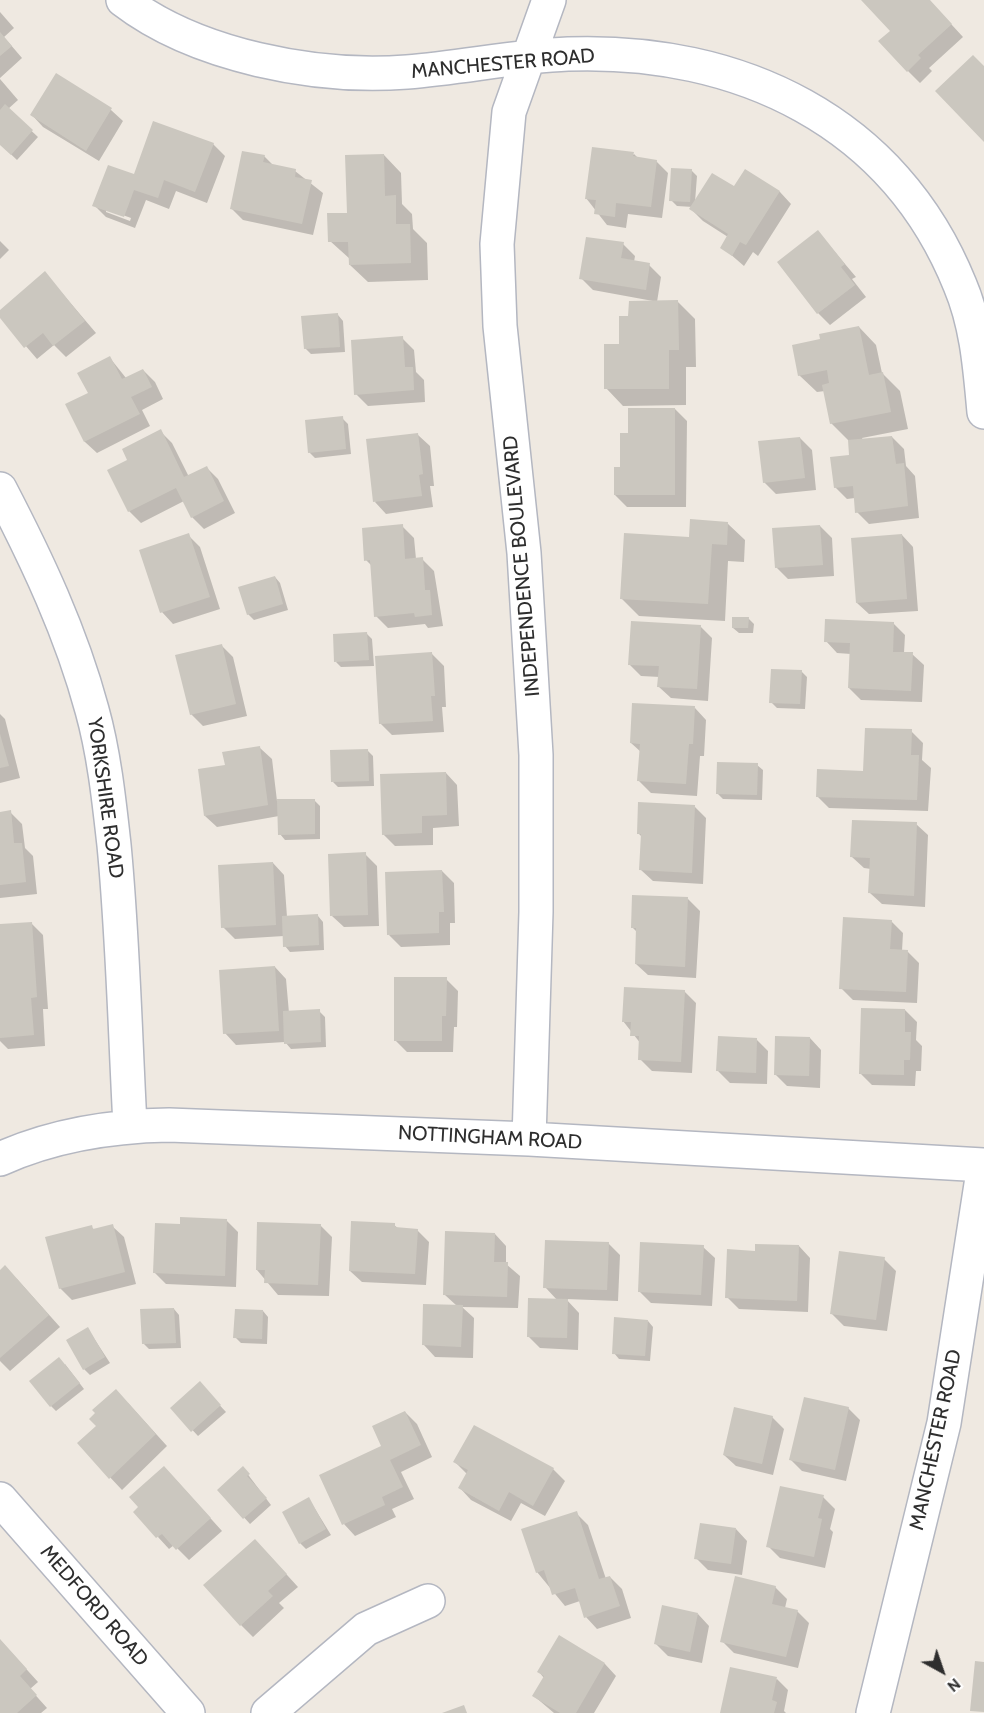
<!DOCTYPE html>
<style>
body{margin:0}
#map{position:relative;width:984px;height:1713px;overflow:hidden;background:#efe9e1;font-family:Cabin,sans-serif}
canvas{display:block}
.north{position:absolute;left:912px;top:1641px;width:60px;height:60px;-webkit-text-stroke:4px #fff;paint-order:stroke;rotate:140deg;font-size:16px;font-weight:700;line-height:24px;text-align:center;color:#2e2e2e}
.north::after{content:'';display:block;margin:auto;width:21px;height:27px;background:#2e2e2e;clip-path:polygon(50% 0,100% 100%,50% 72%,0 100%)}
</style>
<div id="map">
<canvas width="984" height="1713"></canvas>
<div class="north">N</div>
</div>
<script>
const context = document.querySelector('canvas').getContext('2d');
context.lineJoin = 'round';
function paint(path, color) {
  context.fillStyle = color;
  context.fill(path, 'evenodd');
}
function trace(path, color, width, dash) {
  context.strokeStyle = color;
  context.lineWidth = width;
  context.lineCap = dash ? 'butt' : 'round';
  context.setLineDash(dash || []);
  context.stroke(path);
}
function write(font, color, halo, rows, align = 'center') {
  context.font = font + ' Cabin,sans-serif';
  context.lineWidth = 4.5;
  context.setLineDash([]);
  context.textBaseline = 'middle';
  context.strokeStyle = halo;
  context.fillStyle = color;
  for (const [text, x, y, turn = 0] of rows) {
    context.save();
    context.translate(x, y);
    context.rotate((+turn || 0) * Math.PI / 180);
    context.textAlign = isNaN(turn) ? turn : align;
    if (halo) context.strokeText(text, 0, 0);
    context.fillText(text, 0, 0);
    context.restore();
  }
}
paint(new Path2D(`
 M863 0H929L963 37 929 68 932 71 920 83 908 71 892 31Z
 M0 12 14 28 4 37 22 58 0 78Z
 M57 75 111 110 123 121 99 161 43 127 32 115Z
 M0 79 18 100 8 109 38 137 17 160 0 144Z
 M213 144 225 156 207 203 176 191 169 209 146 200 135 228 106 217 94 205 135 176ZM106 209 131 218 130 221 106 212Z
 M634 154 638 158 656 161 668 173 662 218 628 214 626 228 607 225 586 198Z
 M384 155 401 173 402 204 412 214 413 229 427 243 428 280 368 282 350 265V259L330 241Z
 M264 156 274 166 295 171 323 193 313 235 243 220 231 208Z
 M691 170 697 176 695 202 735 189 746 171 780 192 791 204 758 256 753 252 744 266 722 247 728 237 703 221 691 209 693 207 677 206 671 200Z
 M818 232 856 277 852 279 866 297 830 325 818 313Z
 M0 241 9 250 0 259Z
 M623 244 635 256 634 262 649 265 661 277 657 302H678L695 319 696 367H686V405L623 406 606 388 630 318 653 301 593 290 581 278Z
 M45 273 96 333 66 357 54 345 37 359 0 316V312Z
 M338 315 343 321 345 352 311 354 305 348Z
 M859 327 876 345 882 373 900 391 908 429 862 438 863 440 892 437 904 449 906 466 915 476 919 518 869 524 857 512 855 498 847 499 835 487 851 456 849 441 831 423 825 391 817 392 799 375 821 340Z
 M402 338 414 350 416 372 424 380 425 402 368 406 356 394Z
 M110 358 126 378 143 370 155 382 163 399 142 410 150 426 97 453 85 442 67 405 90 393Z
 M675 409 687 421 686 507H627L615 495 621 469Z
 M342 418 348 424 351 454 315 458 309 452Z
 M160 431 172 443 189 477 207 468 218 479 235 513 204 529 192 517 184 501 141 523 129 511V460Z
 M418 435 430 446 434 486H430L433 507 386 514 375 502Z
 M800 438 812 450 816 490 776 494 764 482Z
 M727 523 745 540 744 562 728 561 725 621 639 616 621 598 690 538Z
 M402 526 414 538 416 559H422L434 571 443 626 428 628 425 624 388 628 376 616 372 566 366 560Z
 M820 526 832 538 834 576 788 579 776 567Z
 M188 535 200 547 220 609 173 624 162 612Z
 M902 535 913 547 918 611 869 614 857 603Z
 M275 577 280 583 288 610 254 620 248 614Z
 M748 618 754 624 753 633H739L733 628Z
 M893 623 905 635 904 653 912 654 924 665 922 702 861 700 849 688 851 654 837 653 826 641Z
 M700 626 712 638 708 701 671 698 659 687 660 677 641 676 629 664Z
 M367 634 372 639 374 666 341 667 336 662Z
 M221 645 233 657 247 716 203 726 191 714Z
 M432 654 444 666 446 707H442L444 732 392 735 380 723Z
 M801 671 807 677 805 709 777 708 771 702Z
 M695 708 706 720 704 756H700L697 796 651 793 639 781 641 752 631 743Z
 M0 714 5 719 20 778 0 783Z
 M911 731 923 743 922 760 931 768 928 811 829 808 817 796 865 772Z
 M260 748 272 759 277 801 314 800 320 806V839L285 840 280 834 279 816 217 827 205 816 226 766Z
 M367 750 373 756 374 786 338 787 333 782Z
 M757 765 763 770 762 800 723 799 717 793Z
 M446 773 457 785 459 826 433 828V845L395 846 383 834Z
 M695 807 706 818 703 884 653 881 641 870 642 837 638 833Z
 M10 812 22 824 25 848 33 856 37 894 0 898V813Z
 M916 824 928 835 925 907 882 904 870 893 871 869 864 868 852 857Z
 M365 854 377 866 379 926 344 927 332 916Z
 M273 863 284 875 287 917 318 916 323 922 324 950 290 952 285 946 284 936 235 939 223 927Z
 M442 871 454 883 455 923H450V945L401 947 389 935Z
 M688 899 700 911 696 978 648 975 636 964 638 933 632 927Z
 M891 921 903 933 902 951 908 952 919 963 917 1003 853 1000 841 988Z
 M31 923 43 935 48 1009H43L45 1046 8 1049 0 1041V926Z
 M275 967 286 979 289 1013 319 1011 325 1017 326 1047 291 1049 285 1042 236 1045 225 1033Z
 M446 979 458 991 457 1027H454L453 1052H407L395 1040Z
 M684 991 696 1003 692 1073 652 1071 640 1059 641 1044 623 1021Z
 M905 1010 917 1022 916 1040 922 1046 921 1071H916L915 1086 872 1085 861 1074Z
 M810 1038 821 1050 820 1088 787 1086 775 1074Z
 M756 1039 768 1051 767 1084 730 1083 718 1071Z
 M226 1220 238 1232 236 1287 166 1284 154 1272 181 1226Z
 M320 1225 332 1237 329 1296 278 1295 257 1270Z
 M394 1225 399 1229 417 1230 429 1242 426 1285 362 1282 350 1271Z
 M112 1226 124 1237 136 1284 72 1300 60 1288 91 1227 95 1230Z
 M495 1234 506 1246V1264L520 1276 518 1308 462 1307 474 1318 473 1358 435 1357 424 1345 457 1306 445 1295Z
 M608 1243 620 1255 618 1301 566 1299 579 1313 578 1350 540 1348 528 1336 558 1301 545 1287Z
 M799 1246 810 1258 808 1312 739 1309 727 1297 756 1252Z
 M703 1247 715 1258 712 1306 651 1303 639 1291Z
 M884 1259 896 1271 887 1331 844 1326 832 1314Z
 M0 1272 17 1279 60 1327 10 1371 0 1361Z
 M174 1309 179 1315 181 1348 149 1349 143 1343Z
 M263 1311 268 1317 267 1344 241 1343 235 1337Z
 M648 1321 653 1327 650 1361 619 1359 614 1353Z
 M88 1329 110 1363 90 1375 84 1369Z
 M65 1364 84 1389 56 1411 51 1406Z
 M199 1383 226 1412 198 1436 172 1408Z
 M128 1403 167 1446 122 1490 79 1444Z
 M848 1408 860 1420 846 1481 802 1471 790 1459Z
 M405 1412 417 1424 432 1457 401 1472 414 1499 392 1509 396 1517 355 1536 344 1524 383 1446Z
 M772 1417 784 1429 773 1475 736 1466 724 1455Z
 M455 1462 553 1469 565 1481 545 1516 521 1503 511 1521 471 1500 460 1488 467 1474Z
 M243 1468 271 1505 250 1524 219 1490Z
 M176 1480 222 1531 189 1560 174 1545 169 1549 158 1537Z
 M823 1497 835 1509 830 1529 833 1532 825 1568 780 1558 768 1546Z
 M309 1499 331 1535 306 1549 300 1543Z
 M576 1513 588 1525 606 1579 610 1577 622 1589 631 1618 597 1629 586 1617 580 1601 565 1606 537 1572Z
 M736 1529 747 1541 742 1575 708 1570 696 1558Z
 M267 1553 298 1587 279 1603 284 1608 253 1637 241 1625Z
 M775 1587 787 1599 785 1608 797 1611 809 1623 798 1668 734 1653 722 1641Z
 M698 1614 709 1626 702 1663 668 1656 656 1644Z
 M559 1637 605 1664 616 1676 594 1713H554L534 1696 544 1678 539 1672Z
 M0 1640 38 1682 30 1689 47 1708 41 1713H0Z
 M777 1679 788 1690 784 1711 786 1713H721Z`), '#0003');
paint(new Path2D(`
 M861 0H930L952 24 918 55 921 58 907 72 878 41 890 31Z
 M0 32 12 46 0 56Z
 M973 55 984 66V142L935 91Z
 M56 73 112 108 86 151 30 115Z
 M5 104 33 130 11 155 0 145V110Z
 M153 121 214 143 195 192 164 180 158 198 134 190 124 217 92 206 108 165 134 174Z
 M592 147 634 152 633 156 657 160 651 207 616 203 615 217 594 214 596 200 585 199Z
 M242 151 265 155 263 162 296 169 295 177 312 180 302 224 230 209Z
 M384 154 385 196 396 195V224H410L411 263 349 265 348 242H328L327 213H347L345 155Z
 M671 168 692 169 690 202 669 201Z
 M745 169 780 191 746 245 740 242 732 256 720 248 728 234 689 209 712 173 734 186Z
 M818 230 845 264 841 267 855 285 817 314 777 262Z
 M586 237 624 242 621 258 650 263 646 290 579 279Z
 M45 271 85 321 53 346 43 333 24 348 0 318V310Z
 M678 300 679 350H669V389H604V344H619V316H628L629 301Z
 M338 313 340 347 304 349 301 316Z
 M859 326 869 375 883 372 891 412 830 424 822 385 829 383 827 370 798 376 792 345 820 339 819 334Z
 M403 336 405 367H413L414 390 354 395 351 340Z
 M110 356 122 379 143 369 152 387 131 397 140 414 84 442 65 404 88 393 77 373Z
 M628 408H675V495H614V467H620V433H628Z
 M343 416 346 449 308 453 305 420Z
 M161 429 184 477 207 466 224 501 191 518 176 488 128 512 107 470 127 460 122 449Z
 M418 433 423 474 419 475 422 496 373 502 366 439Z
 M892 436 896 464 904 463 908 506 855 513 853 486 834 488 830 457 849 455 848 440Z
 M800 437 805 478 763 483 758 441Z
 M690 519 728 522 727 545 712 544 708 604 620 599 624 533 689 537Z
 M403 524 405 559 423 557 425 590H430L432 615 415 617 414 613 374 617 370 560 364 561 362 528Z
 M820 525 823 565 775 568 772 528Z
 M189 533 210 597 160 613 139 550Z
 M902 534 907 599 856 603 851 538Z
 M275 576 283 604 247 615 238 587Z
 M732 617H749L748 628H732Z
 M825 619 894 622 893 652H913L911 691 848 688 850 643 824 642Z
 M631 621 701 625 697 689 657 687 659 666 628 665Z
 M367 632 369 660 334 662 333 634Z
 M222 644 236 704 190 715 175 655Z
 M432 652 435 696H431L433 721 379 724 375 656Z
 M771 669 802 670 800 704 769 703Z
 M632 703 695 706 693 744H689L686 784 637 781 640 744 630 743Z
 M865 728 912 729 911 755H919L917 800 816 797 817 769 863 771Z
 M0 734 9 766 0 768Z
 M260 746 268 805 204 816 198 769 225 765 222 752Z
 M368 749 369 781 331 782 330 750Z
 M717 762 758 763 757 795 716 794Z
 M446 772 447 815 422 816V833L382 835 380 774Z
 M277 799H315V834L278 835Z
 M638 802 695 805 692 873 639 870 641 834H637Z
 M11 810 14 843H22L26 882 0 885V812Z
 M852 820 917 822 914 896 868 893 870 858 850 857Z
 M366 852 368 915 330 916 328 854Z
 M273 862 276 925 221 928 218 865Z
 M442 870 444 912H439V933L387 935 385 872Z
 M632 895 688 897 685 967 635 964 636 928H631Z
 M318 914 319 945 283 947 282 916Z
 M843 917 892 920 890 949 908 950 906 992 839 989Z
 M32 922 37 997 31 998 34 1035 0 1038V924Z
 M275 966 279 1031 223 1034 219 970Z
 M394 977H447L446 1016H442V1041H394Z
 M624 987 685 990 681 1062 638 1060 639 1036H630L631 1022H622Z
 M861 1008 905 1009V1032H911L910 1060H904V1075L859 1074Z
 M320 1009 321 1042 284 1044 283 1011Z
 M718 1036 757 1038 756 1073 716 1071Z
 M775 1036 810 1037 809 1076 774 1075Z
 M180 1217 227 1219 225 1276 153 1273 155 1223 180 1224Z
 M351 1221 395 1223V1227L418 1229 415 1274 349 1271Z
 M257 1222 321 1224 318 1285 264 1283 265 1270H256Z
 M113 1224 125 1272 59 1289 45 1237 92 1225 93 1229Z
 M445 1231 495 1233 494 1262H508L507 1297 443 1295Z
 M545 1240 609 1242 607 1290 543 1288Z
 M640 1242 704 1245 701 1295 638 1292Z
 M755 1244 799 1245 797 1301 725 1298 727 1249 755 1251Z
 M839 1251 885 1257 876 1320 830 1314Z
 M5 1265 49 1315 0 1358V1270Z
 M528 1298 568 1299 567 1338 527 1337Z
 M423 1304 463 1305 461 1347 422 1345Z
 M174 1308 176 1343 142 1344 140 1309Z
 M235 1309 263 1310 262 1339 233 1338Z
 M614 1317 648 1320 645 1356 612 1354Z
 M88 1327 105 1357 83 1370 66 1340Z
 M59 1357 80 1383 50 1407 29 1381Z
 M200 1381 221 1405 191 1432 170 1408Z
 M116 1389 156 1434 109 1479 77 1443 96 1426 89 1419 95 1413 92 1410Z
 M804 1397 849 1407 835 1470 789 1460Z
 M734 1407 773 1416 762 1464 723 1455Z
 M405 1411 421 1445 390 1460 403 1487 382 1497 385 1505 342 1525 319 1475 381 1446 372 1426Z
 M474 1425 554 1468 533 1506 509 1492 499 1511 458 1488 468 1470 453 1462Z
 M164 1466 211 1518 176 1550 162 1534 156 1538 133 1512 138 1507 129 1497Z
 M243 1466 250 1474 247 1476 267 1498 243 1519 217 1490Z
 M780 1486 824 1495 818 1518 822 1519 814 1557 766 1547Z
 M309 1497 326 1529 299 1544 282 1512Z
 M577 1511 599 1579 610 1576 620 1606 584 1618 575 1588 552 1595 544 1570 536 1573 521 1529Z
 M700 1523 736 1528 731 1564 694 1559Z
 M255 1539 287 1574 268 1591 273 1596 240 1626 203 1585Z
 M735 1576 776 1586 772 1604 798 1610 786 1657 720 1642Z
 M662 1605 698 1613 690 1652 654 1644Z
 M559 1635 605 1663 576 1713H560L532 1696 544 1676 537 1672Z
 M0 1639 27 1669 20 1676 37 1695 17 1713H0Z
 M975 1661 984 1662V1712L970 1711Z
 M730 1667 777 1677 772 1700 777 1702 774 1713H720Z
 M464 1705 467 1713H442Z`), '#cbc7bf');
const minor = new Path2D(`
 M123 0C196 56 316 79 407 72 461 68 515 56 568 54 739 48 894 121 960 285 977 325 980 369 984 412
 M0 489C37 560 71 632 92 710 104 753 109 800 114 845 123 938 125 1032 130 1125
 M529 1139 536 912V755L524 553 500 326 497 244 509 112 549 0
 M0 1159C53 1135 111 1126 169 1125L529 1139 984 1165
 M0 1499 188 1713
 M268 1713 366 1629 428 1601
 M873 1713 944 1423 984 1165`);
trace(minor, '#b4b7c1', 36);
trace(minor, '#fff', 33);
write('20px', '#2e2e2e', '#fff', [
 ["MANCHESTER ROAD",503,64,-5],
 ["INDEPENDENCE BOULEVARD",522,566,-95],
 ["YORKSHIRE ROAD",105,798,82],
 ["NOTTINGHAM ROAD",490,1138,3],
 ["MANCHESTER ROAD",936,1440,-78],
 ["MEDFORD ROAD",94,1606,49]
]);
</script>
